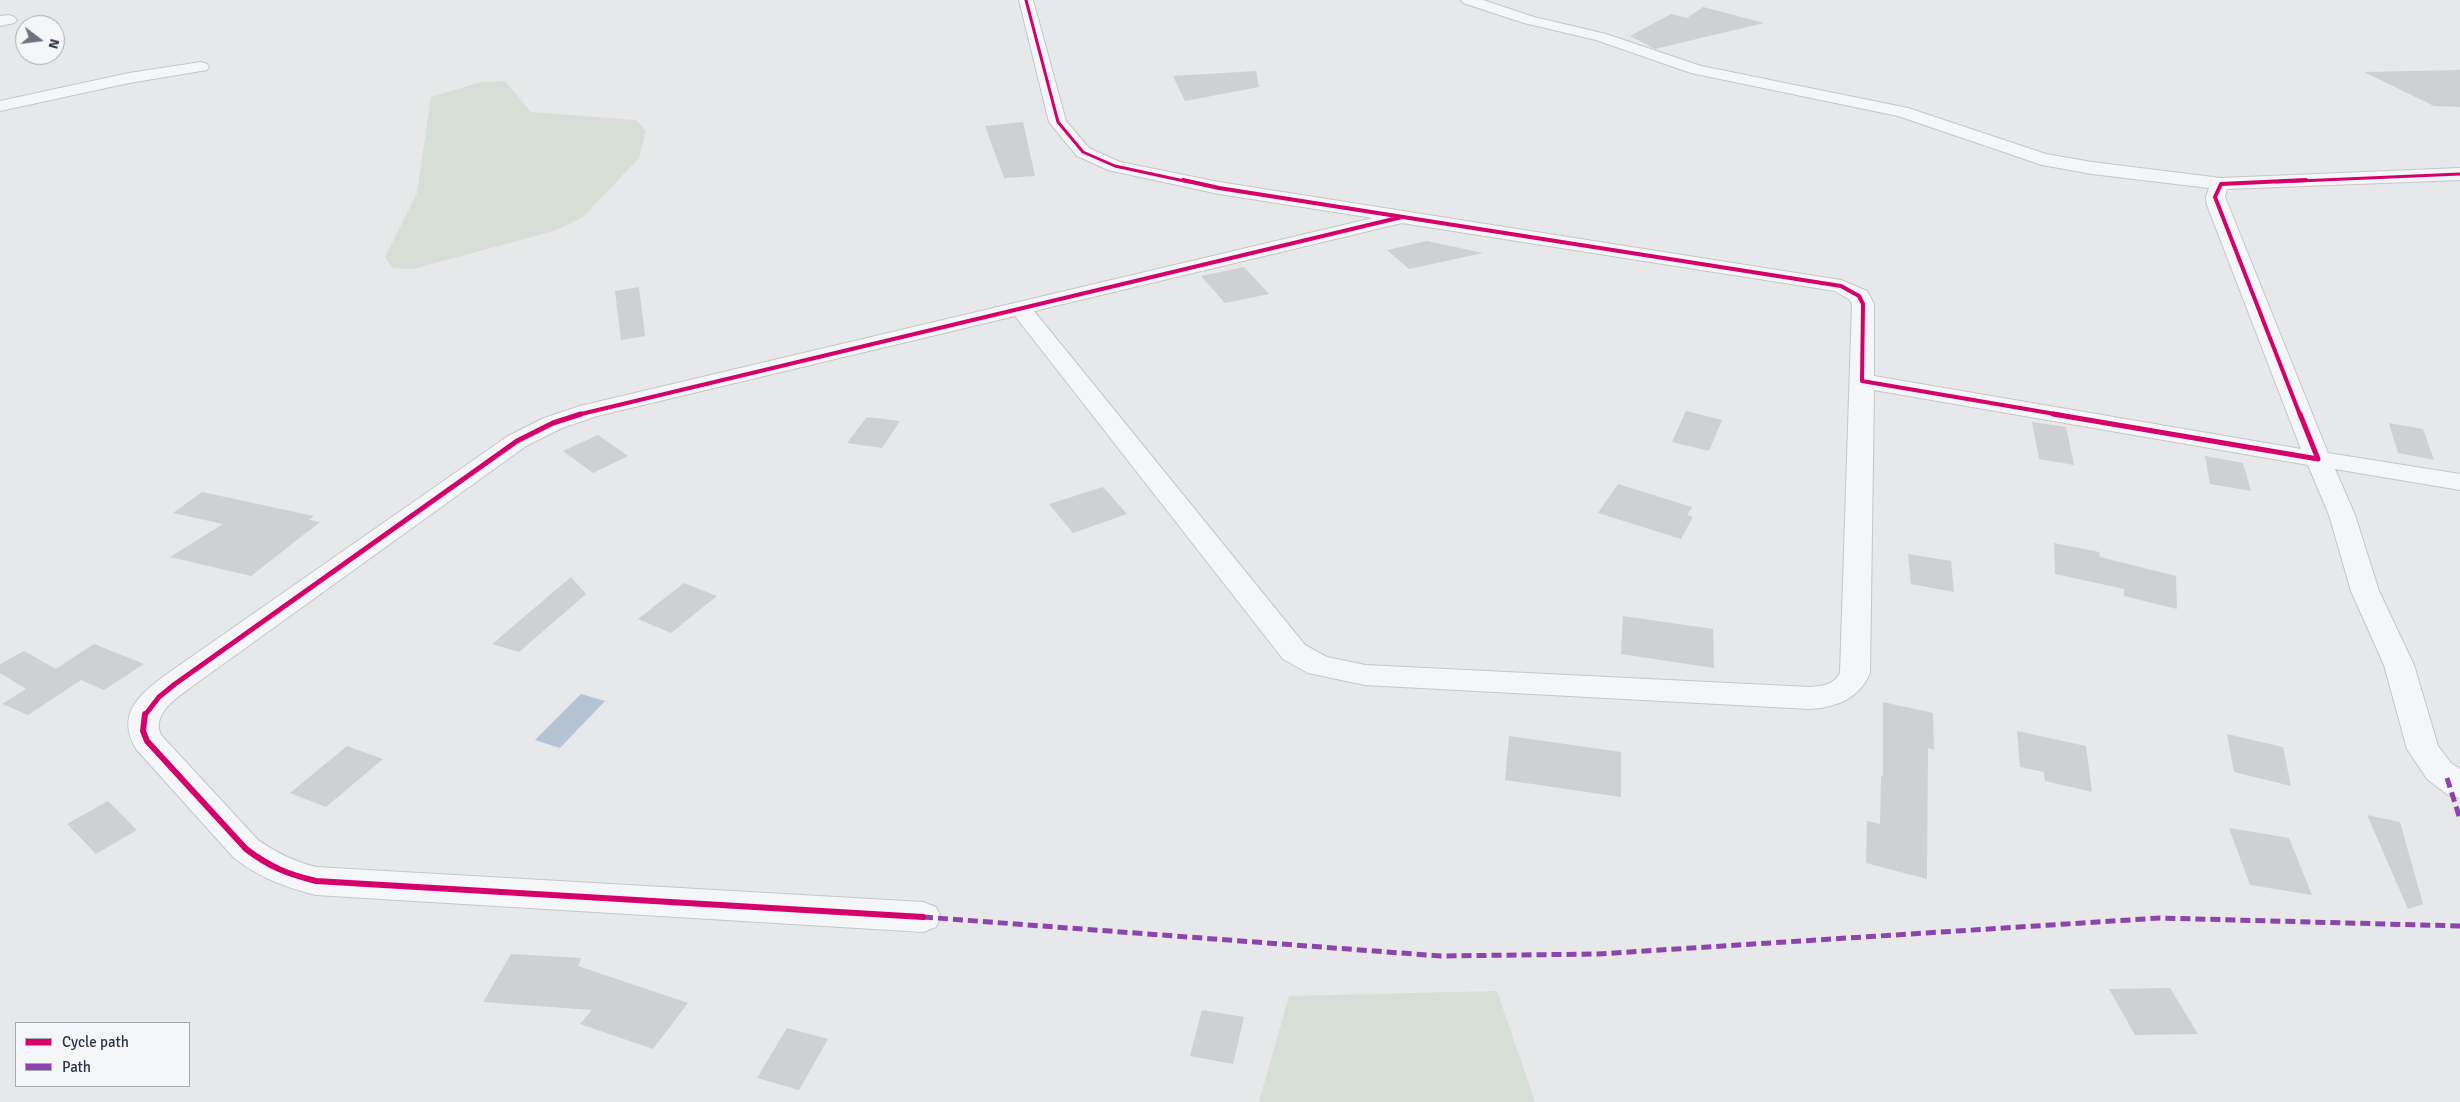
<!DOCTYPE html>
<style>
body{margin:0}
#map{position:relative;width:2460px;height:1102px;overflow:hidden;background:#e6e8ea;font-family:Signika,sans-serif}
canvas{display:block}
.legend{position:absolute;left:15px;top:1022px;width:175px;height:65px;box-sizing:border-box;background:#f4f6f9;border:1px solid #a4a8b1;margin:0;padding:6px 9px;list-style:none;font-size:15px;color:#2b3445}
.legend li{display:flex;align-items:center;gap:10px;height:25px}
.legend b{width:25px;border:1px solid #a4a8b1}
.north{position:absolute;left:15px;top:15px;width:50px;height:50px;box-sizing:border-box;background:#f4f6f9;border:1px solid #a4a8b1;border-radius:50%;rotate:105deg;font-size:14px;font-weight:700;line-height:20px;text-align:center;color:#2b3445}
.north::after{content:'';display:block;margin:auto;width:18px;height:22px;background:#6c737f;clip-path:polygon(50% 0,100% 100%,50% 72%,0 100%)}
</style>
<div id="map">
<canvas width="2460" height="1102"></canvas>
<ul class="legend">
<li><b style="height:6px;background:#d6006c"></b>Cycle path</li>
<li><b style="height:6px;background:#8e44ad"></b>Path</li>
</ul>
<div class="north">N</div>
</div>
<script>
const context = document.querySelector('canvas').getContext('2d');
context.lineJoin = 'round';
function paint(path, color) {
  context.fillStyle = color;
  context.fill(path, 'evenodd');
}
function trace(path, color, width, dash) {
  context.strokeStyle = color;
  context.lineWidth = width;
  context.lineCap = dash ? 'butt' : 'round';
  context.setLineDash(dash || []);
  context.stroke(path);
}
paint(new Path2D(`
 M505 81 531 112 636 120 646 131 639 158 583 217 554 231 413 269 393 268 385 257 417 193 431 97 481 82Z
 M1497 991 1535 1102H1259L1289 996Z`), '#d6ded6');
paint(new Path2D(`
 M581 694 605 701 560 748 535 740Z`), '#b4c4d5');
paint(new Path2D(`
 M1703 7 1764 23 1655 49 1630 36 1671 14 1687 18Z
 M2460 70V107L2434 106 2364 72Z
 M1256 71 1259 87 1185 101 1173 76Z
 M1023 122 1035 176 1004 178 985 126Z
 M1427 241 1483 253 1409 269 1387 250Z
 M1244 267 1269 294 1225 303 1201 276Z
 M639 287 645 336 621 340 615 291Z
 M1686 411 1722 420 1709 451 1672 442Z
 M867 417 900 421 882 448 847 443Z
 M2032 422 2066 427 2074 465 2039 459Z
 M2389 423 2423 429 2434 460 2398 453Z
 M598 435 628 456 593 473 563 451Z
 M2205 456 2243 463 2251 491 2210 484Z
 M1618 484 1692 507 1687 515 1693 517 1681 539 1598 513Z
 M1103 487 1127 514 1073 533 1049 504Z
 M202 492 314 516 309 520 320 522 251 576 170 557 223 524 173 513Z
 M2054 543 2099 552 2100 557 2176 576 2177 609 2124 596V589L2055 574Z
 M1908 554 1951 561 1954 592 1911 584Z
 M571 577 586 594 519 652 492 644Z
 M684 583 717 596 671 633 638 619Z
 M1623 616 1713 629 1714 668 1621 654Z
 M94 644 144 664 104 690 81 680 28 715 2 704 26 689 0 673V664L24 651 56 669Z
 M1883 702 1933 713 1934 750 1928 748 1927 879 1866 863 1867 821 1880 824 1881 776H1883Z
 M2017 731 2086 746 2092 792 2045 781 2044 772 2020 767Z
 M2227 734 2283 747 2291 786 2234 772Z
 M1509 736 1621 752V797L1505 780Z
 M347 746 383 759 326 807 290 793Z
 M108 801 137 830 96 854 67 824Z
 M2367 815 2400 822 2423 904 2408 909Z
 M2229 828 2289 838 2312 895 2250 885Z
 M511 954 581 958 578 966 688 1003 653 1049 580 1024 592 1010 483 1002Z
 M2170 988 2198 1034 2135 1035 2109 989Z
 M1202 1010 1244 1017 1233 1064 1190 1056Z
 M787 1028 828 1039 799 1090 757 1078Z`), '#ced0d3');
const minor = new Path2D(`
 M1019 0H1033L1066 121 1089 148 1120 162 1219 182 1841 280 1867 291 1874 304V376L2301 449 2207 205 2206 197 2209 188 2092 174 2042 165 1898 116 1691 73 1596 40 1524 23 1463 3 1461 0H1483L1534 17 1606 34 1701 66 1908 108 2046 154 2092 162 2221 178 2460 168V180L2227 189 2225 197 2328 453 2460 474V490L2335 469 2355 515 2379 591 2414 665 2438 746 2451 763 2460 769V798L2448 795 2427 779 2407 749 2384 665 2351 591 2329 515 2308 465 1874 390 1870 673C1859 699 1837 707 1810 709L1365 685 1308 673 1283 659 1015 316 597 416 562 428 526 446 194 685C178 697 151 713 161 735L258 840C277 853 293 861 316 867L923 902 936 907 941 917 936 927 923 932 316 895C285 887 260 878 234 858L136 749C116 715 138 696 164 676L508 436 544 418 580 406 1373 218 1219 194 1108 170 1077 156 1049 122ZM1402 223 1835 291 1850 300 1852 304 1840 673C1834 685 1822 686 1810 687L1365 665 1327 657 1305 645 1034 311Z
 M9 15 14 17 17 20 14 23 0 26V16Z
 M201 62 207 64 209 67 207 70 129 83 0 111V101L129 73Z`);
trace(minor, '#c4c6c8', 2);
paint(minor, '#f5f6f7');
trace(new Path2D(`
 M2447 778 2460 819
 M923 917 1441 956 1598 954 2160 918 2460 926`), '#8e44ad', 5, [10, 5]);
trace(new Path2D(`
 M1026 0 1058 122 1083 152 1115 166 1189 182
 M2276 182 2460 174`), '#d6006c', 3);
trace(new Path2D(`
 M1183 180 1219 188 1841 286 1859 296 1863 304 1862 381 2061 415
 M577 415 1402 217
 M2300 415 2215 197 2221 184 2306 180`), '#d6006c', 4);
trace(new Path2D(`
 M2053 414 2318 459 2300 414
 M145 715 159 697 175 684 517 441 553 423 581 414`), '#d6006c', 5);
trace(new Path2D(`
 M145 714 143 731 147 741 246 849C270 867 287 874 316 881L923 917`), '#d6006c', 6);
</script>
